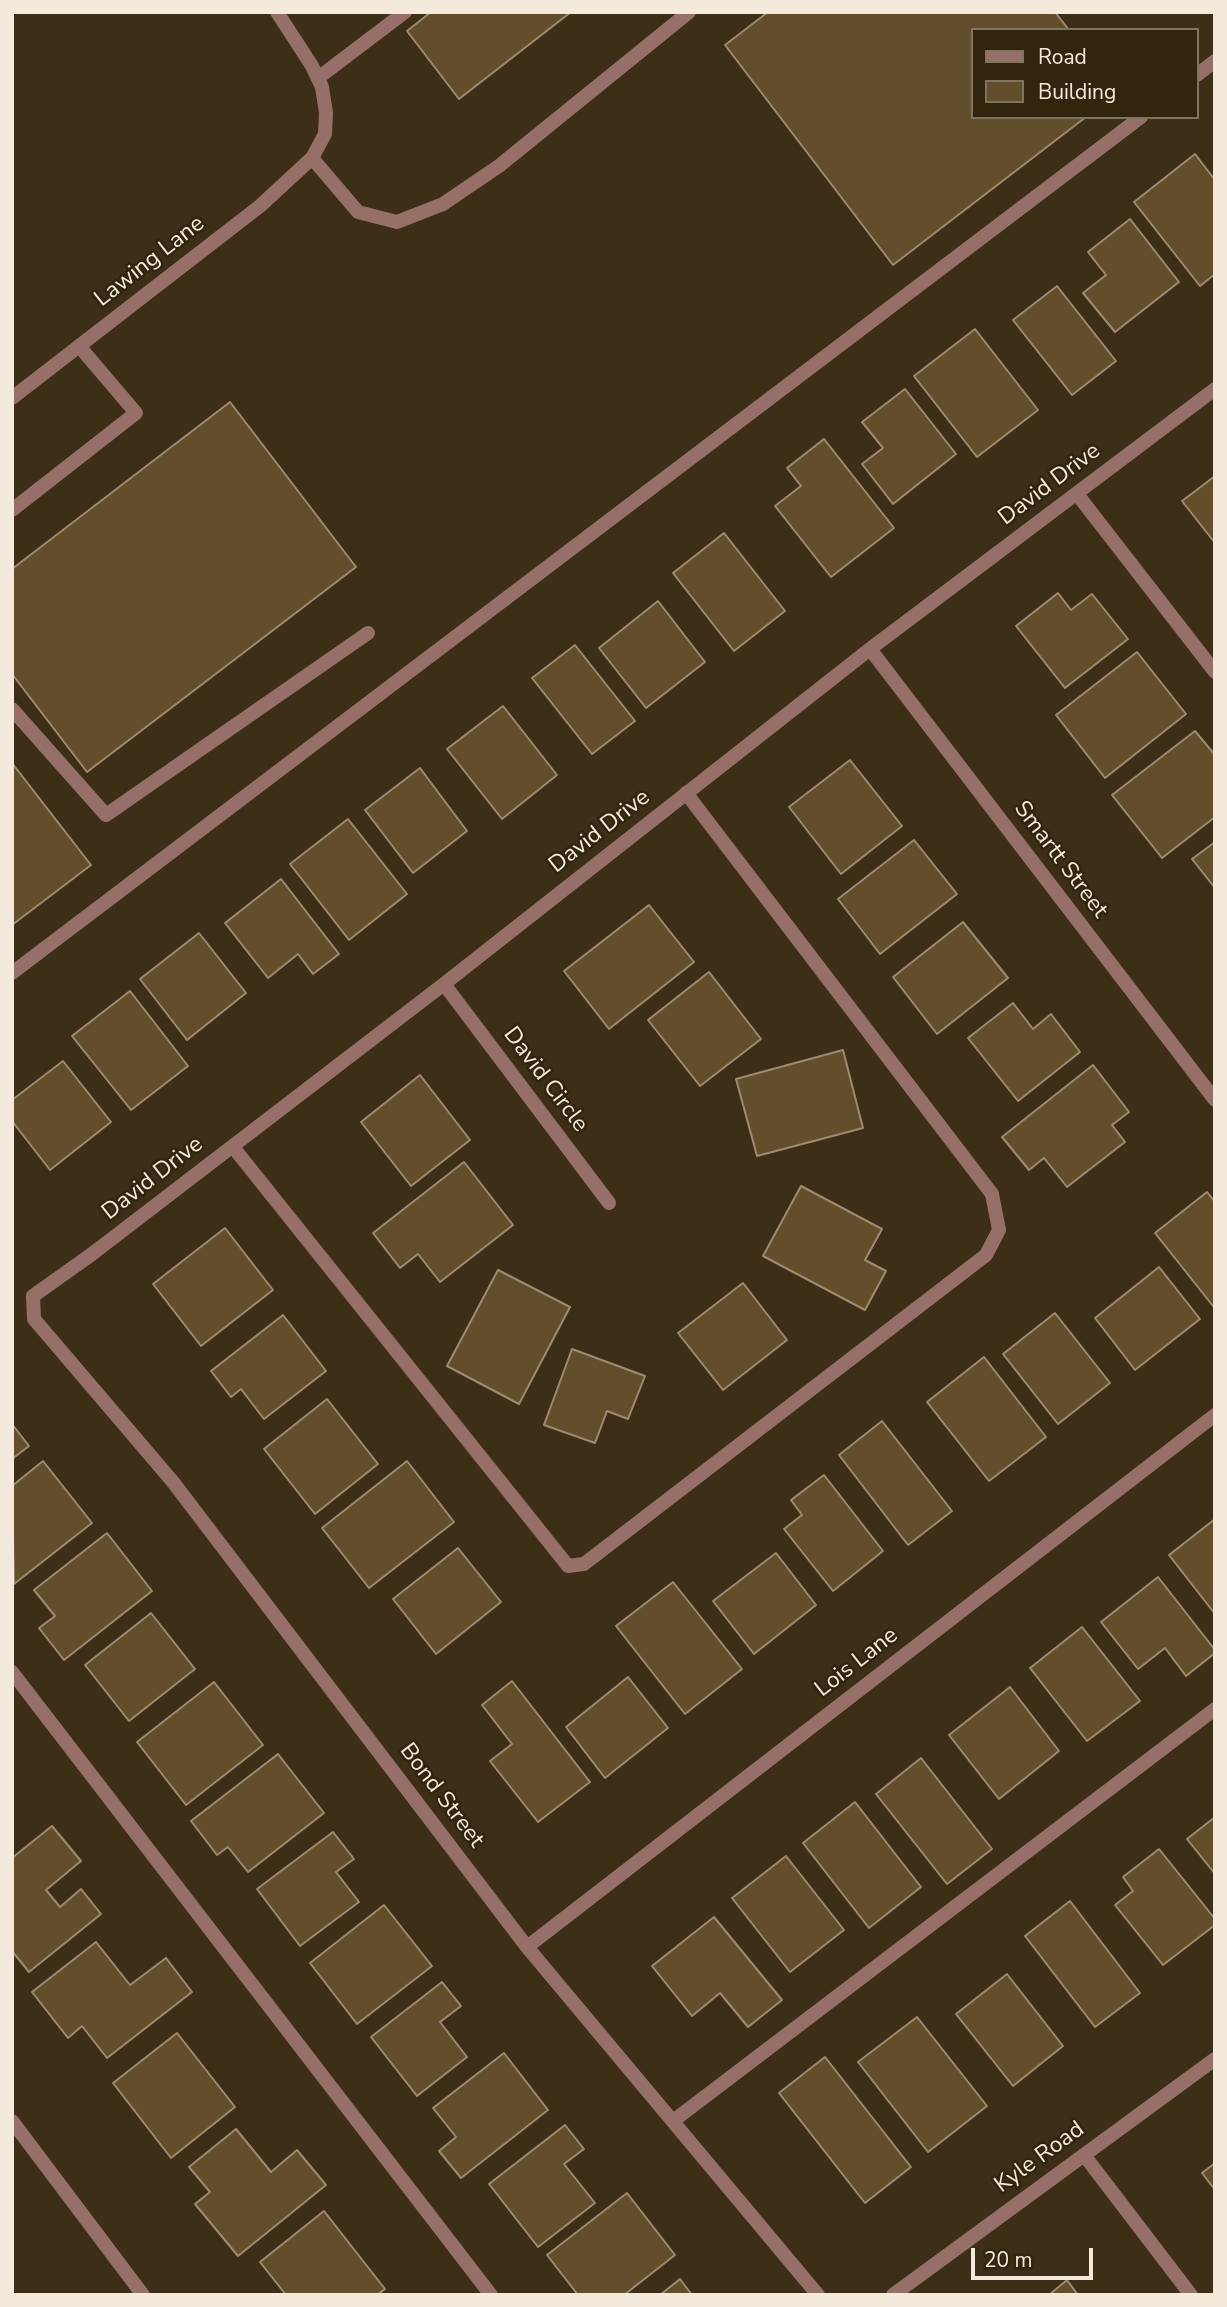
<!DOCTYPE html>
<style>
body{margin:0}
#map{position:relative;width:1227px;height:2307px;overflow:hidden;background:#3d2e17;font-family:"Nunito Sans",sans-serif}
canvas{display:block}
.frame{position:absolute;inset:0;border:14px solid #f3eadc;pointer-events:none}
.legend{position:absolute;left:971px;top:28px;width:228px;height:91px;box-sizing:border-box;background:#32250d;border:2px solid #7f7460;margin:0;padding:9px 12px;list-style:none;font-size:21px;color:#f3eadc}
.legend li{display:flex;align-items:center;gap:14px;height:35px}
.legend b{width:35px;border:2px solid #7f7460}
.scale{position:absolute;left:971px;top:2248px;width:122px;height:32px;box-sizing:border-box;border:4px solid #f3eadc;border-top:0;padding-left:9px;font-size:21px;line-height:24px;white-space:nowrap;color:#f3eadc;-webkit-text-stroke:5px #32250d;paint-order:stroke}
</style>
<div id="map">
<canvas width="1227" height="2307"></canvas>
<div class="frame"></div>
<ul class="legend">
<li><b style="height:9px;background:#976f69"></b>Road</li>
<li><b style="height:19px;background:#634e2c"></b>Building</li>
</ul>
<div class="scale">20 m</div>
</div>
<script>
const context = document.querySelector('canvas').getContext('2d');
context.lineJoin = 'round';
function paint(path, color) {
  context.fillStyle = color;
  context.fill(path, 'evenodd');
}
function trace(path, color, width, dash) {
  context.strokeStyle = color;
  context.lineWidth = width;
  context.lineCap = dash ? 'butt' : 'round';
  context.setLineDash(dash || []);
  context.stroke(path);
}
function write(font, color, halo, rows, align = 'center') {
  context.font = font + ' "Nunito Sans",sans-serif';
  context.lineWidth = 5;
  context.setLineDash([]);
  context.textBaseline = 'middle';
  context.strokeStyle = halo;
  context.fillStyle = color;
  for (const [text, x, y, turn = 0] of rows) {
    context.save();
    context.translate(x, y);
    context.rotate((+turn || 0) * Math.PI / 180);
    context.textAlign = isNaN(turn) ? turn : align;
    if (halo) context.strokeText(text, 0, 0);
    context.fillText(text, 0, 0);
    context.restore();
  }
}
const building = new Path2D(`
 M431 12H571L459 99 407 31Z
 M768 12H1055L1069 30H973V117H1086L893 265 725 45Z
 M1195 154 1215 180V274L1200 286 1134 202Z
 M1130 219 1179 282 1115 332 1083 293 1106 275 1088 252Z
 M1057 286 1116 361 1072 395 1013 320Z
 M975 329 1038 410 977 457 914 376Z
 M905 389 956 454 893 504 862 464 883 448 862 422Z
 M230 402 356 567 87 772 12 674V569Z
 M824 439 894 528 831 577 775 506 801 486 787 468Z
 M1215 476V543L1182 501Z
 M724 533 785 611 734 651 673 573Z
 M1058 593 1071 610 1092 594 1128 639 1065 688 1016 626Z
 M658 601 705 662 646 708 599 648Z
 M575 645 635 721 592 754 532 678Z
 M1137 652 1186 714 1105 778 1056 715Z
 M503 706 557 775 502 819 447 749Z
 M1195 731 1215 755V817L1162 858 1112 795Z
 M850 760 902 826 841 874 789 807Z
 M12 763 91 865 12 925Z
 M420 768 467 831 413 873 365 810Z
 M348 819 407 894 349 940 290 864Z
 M914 840 957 894 880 954 838 899Z
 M1215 842V888L1192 859Z
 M281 879 339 954 313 974 298 954 268 978 225 923Z
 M649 905 694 962 609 1029 564 971Z
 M963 922 1008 978 937 1034 893 977Z
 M199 933 246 993 187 1040 140 979Z
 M709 972 761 1039 700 1086 648 1020Z
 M130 991 188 1066 131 1110 72 1036Z
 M1013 1003 1033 1029 1051 1014 1080 1052 1018 1101 968 1038Z
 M843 1050 863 1128 757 1156 736 1079Z
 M63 1061 111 1122 50 1170 12 1121V1100Z
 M1093 1065 1129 1112 1112 1125 1125 1142 1067 1187 1044 1158 1029 1170 1002 1137Z
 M420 1075 470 1140 411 1186 361 1122Z
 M464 1162 513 1225 440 1282 418 1254 400 1268 373 1233Z
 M801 1186 882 1229 865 1260 886 1271 865 1310 763 1256Z
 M1207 1192 1215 1202V1305L1213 1306 1155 1233Z
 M225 1228 273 1290 201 1346 153 1284Z
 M1159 1267 1200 1319 1135 1370 1095 1318Z
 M498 1270 570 1307 519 1404 447 1366Z
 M743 1283 787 1340 723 1390 678 1333Z
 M1055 1313 1110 1383 1058 1424 1003 1354Z
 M283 1315 326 1371 264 1419 241 1389 231 1397 211 1371Z
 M572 1349 645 1376 628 1419 607 1411 595 1443 544 1425Z
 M984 1357 1046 1437 989 1481 927 1402Z
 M327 1399 378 1464 315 1514 264 1449Z
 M882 1421 952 1511 908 1545 839 1455Z
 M12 1424 29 1446 12 1459Z
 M43 1461 92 1523 14 1584 12 1486Z
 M407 1461 454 1522 369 1588 322 1528Z
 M824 1475 883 1551 833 1591 784 1529 802 1515 791 1500Z
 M1215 1519V1614L1169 1555Z
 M107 1533 152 1591 64 1660 39 1628 55 1616 34 1590Z
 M458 1548 501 1602 436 1654 393 1599Z
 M776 1553 816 1605 754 1654 713 1601Z
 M1158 1577 1215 1650V1653L1186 1676 1165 1648 1138 1669 1101 1622Z
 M673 1582 742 1669 685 1714 616 1626Z
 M151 1613 195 1669 129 1721 85 1665Z
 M1082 1627 1140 1701 1087 1741 1030 1668Z
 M628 1677 668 1728 605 1778 566 1727Z
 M512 1681 590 1782 538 1822 490 1761 512 1744 482 1705Z
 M214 1682 263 1745 186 1805 137 1742Z
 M1010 1687 1059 1751 999 1799 949 1735Z
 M278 1754 324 1813 248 1872 228 1847 217 1855 191 1821Z
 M921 1758 992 1849 947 1884 876 1794Z
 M855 1802 921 1887 869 1928 803 1843Z
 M1215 1817V1874L1187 1839Z
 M52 1826 81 1861 46 1890 60 1907 81 1889 101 1914 29 1972 12 1951V1858Z
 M333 1832 354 1859 336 1872 359 1902 300 1946 257 1889Z
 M1159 1849 1215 1919V1925L1163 1965 1115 1905 1133 1891 1123 1877Z
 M786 1856 844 1930 790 1972 732 1898Z
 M1070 1901 1140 1993 1095 2027 1025 1936Z
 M384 1905 432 1966 357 2024 310 1963Z
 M714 1917 782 2000 748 2027 720 1993 692 2016 652 1966Z
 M96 1942 130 1985 166 1958 192 1992 107 2058 82 2026 68 2038 32 1992Z
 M1007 1974 1063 2046 1013 2086 956 2014Z
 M442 1982 461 2006 440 2022 467 2057 417 2096 371 2037Z
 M917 2017 987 2106 928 2152 858 2062Z
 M177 2033 235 2107 171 2158 113 2083Z
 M504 2053 548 2110 461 2178 439 2151 456 2137 433 2108Z
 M825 2057 911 2167 865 2203 779 2093Z
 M565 2125 584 2149 564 2164 595 2203 538 2247 489 2184Z
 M236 2129 271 2172 297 2150 326 2185 238 2256 195 2204 210 2192 189 2167Z
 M1215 2163V2190L1202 2173Z
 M627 2193 675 2255 624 2295H578L547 2255Z
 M324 2211 385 2289 377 2295H286L260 2262Z
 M680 2279 692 2295H660Z
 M1067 2280 1078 2295H1049Z`);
paint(building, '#634e2c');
trace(building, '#9c8b71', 2);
trace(new Path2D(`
 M1197 75 1215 61
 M318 78 405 12
 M312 158 358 212 397 222 443 204 499 166 689 12
 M1077 494 1215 672
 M12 510 136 413 79 346
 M12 709 106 815 368 633
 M12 973 1141 117
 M233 1147 568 1566 584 1564 986 1255 999 1230 992 1194 686 793
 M12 1672 491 2295
 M673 2121 1215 1709
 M1084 2155 1191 2295`), '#976f69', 14);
trace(new Path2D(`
 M12 398 260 206 312 158 325 134 326 113 322 87 312 66 277 12
 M870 649 1215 1100
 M444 984 609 1203
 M527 1947 1215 1415
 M12 2121 143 2295
 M818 2295 527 1947 173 1482 34 1319 33 1296 92 1254 444 984 870 649 1215 389
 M893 2295 1215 2059`), '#976f69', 14);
write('23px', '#f3eadc', '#32250d', [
 ["Lawing Lane",150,262,-38],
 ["David Drive",1050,485,-37],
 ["David Drive",600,832,-38],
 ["Smartt Street",1060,860,53],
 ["David Circle",545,1080,53],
 ["David Drive",153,1179,-38],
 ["Lois Lane",857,1663,-38],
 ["Bond Street",441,1796,53],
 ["Kyle Road",1040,2158,-36]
]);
</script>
